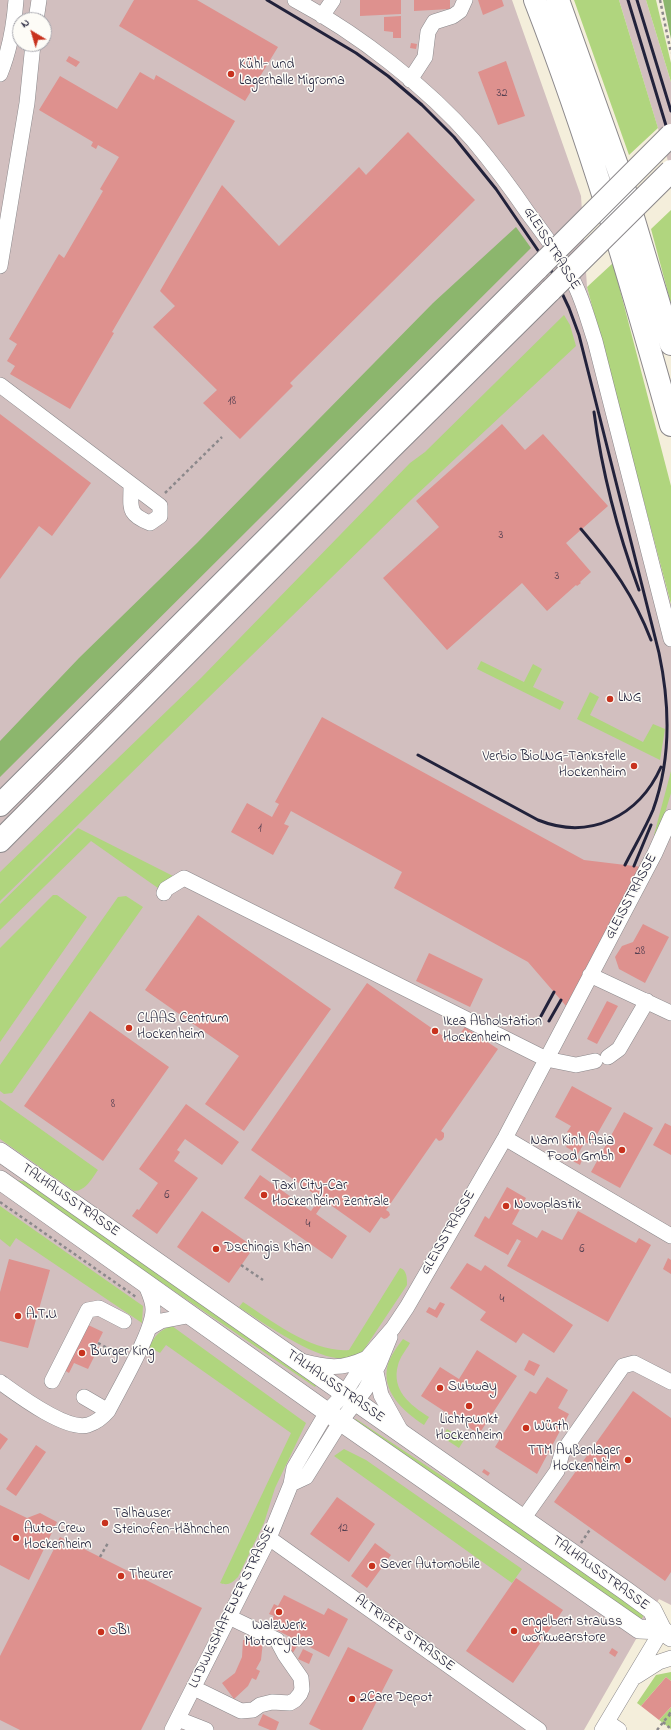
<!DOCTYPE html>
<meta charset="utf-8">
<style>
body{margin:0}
#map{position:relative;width:671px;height:1730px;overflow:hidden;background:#f4eedb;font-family:"Indie Flower",sans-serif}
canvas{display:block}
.north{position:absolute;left:12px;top:12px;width:40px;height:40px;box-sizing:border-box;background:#fdfcf7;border:1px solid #a5a5ac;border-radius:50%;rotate:322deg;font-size:11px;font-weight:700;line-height:16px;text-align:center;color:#22223b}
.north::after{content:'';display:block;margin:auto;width:14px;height:18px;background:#c8321e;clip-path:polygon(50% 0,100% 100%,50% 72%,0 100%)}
</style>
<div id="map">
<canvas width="671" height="1730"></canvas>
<div class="north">N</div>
</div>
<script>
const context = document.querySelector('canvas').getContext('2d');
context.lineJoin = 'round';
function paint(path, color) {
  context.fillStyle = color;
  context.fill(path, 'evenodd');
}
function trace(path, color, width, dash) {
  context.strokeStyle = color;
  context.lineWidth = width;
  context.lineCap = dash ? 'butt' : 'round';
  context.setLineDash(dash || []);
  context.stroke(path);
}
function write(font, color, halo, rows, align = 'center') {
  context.font = font + ' "Indie Flower",sans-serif';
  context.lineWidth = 3;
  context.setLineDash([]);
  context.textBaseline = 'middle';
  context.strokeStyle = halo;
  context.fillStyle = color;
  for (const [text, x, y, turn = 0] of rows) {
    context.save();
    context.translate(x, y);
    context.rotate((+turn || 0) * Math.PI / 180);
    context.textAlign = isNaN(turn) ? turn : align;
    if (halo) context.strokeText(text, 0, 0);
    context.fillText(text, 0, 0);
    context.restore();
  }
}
paint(new Path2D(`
 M0 0H512L581 196 587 287 671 604V1605L659 1599 584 1730H0ZM20 20H44V44H20Z
 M619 0H646L671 82V171Z`), '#d2bfbf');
paint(new Path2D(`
 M574 0H619L658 128 629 155Z
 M646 0H656L671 63V82Z
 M671 210V304L651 229Z
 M613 263 671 486V604L587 287Z
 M564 315 570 325 576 346 413 498 0 901V872L201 678 410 463 425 452Z
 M481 661 524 682 533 664 542 669 533 687 564 702 560 710 477 669Z
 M590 692 599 697 590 715 643 742 653 724 665 729 660 760 577 719Z
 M671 771V793L658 836 654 835Z
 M78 828 175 877 165 893 91 841 0 930V904Z
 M53 895H57L87 917 0 1042V948Z
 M126 896 143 907 12 1093 4 1094 0 1091V1065L118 897Z
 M0 1100 98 1170C92 1178 86 1191 74 1191L0 1139Z
 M15 1180 29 1182 318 1383 315 1387 152 1276Z
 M0 1206 143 1306 142 1323 16 1238 10 1247 0 1239Z
 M400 1268C407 1270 407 1278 407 1285L363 1351C354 1358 342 1360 331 1357 304 1351 263 1323 239 1307L243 1302C272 1321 313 1353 349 1350Z
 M172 1326 306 1423 275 1488 264 1523 238 1577C232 1583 228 1586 220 1583L291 1433 166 1345 160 1353 149 1347C155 1336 159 1330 172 1326Z
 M403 1339 410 1343C406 1350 400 1357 398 1365 391 1390 410 1405 429 1417L424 1425C404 1412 380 1391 388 1364 391 1355 397 1347 403 1339Z
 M356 1419 448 1480 493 1503 646 1612 640 1621 355 1420Z
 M447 1429 464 1440 459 1448 442 1437Z
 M344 1449 366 1460 522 1569 512 1583 334 1456Z
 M671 1672V1681L666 1677 641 1706 637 1703 656 1675Z
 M671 1707V1729L659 1720Z`), '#b0d57e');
paint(new Path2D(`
 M663 0H671V39Z
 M516 227 531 248 0 777V741L79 658 197 543 433 303Z`), '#8cb66d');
paint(new Path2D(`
 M134 0H197L278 47 245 101 119 26Z
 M360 0H401V14L360 16Z
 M414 0H450V9L414 11Z
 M478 0H502L504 6 483 15Z
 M401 16V38H393V32L384 31V17Z
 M411 43 417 44 416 49 410 48Z
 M69 56 80 62 76 67 66 61Z
 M506 61 525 116 498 125 478 72Z
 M140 72 154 80 156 75 235 121 112 332 114 333 70 409 10 374 15 366 7 361 17 344 9 339 59 254 64 258 103 191 100 189 119 157 98 145 96 149 91 146 93 142 39 110 60 76 117 109Z
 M408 132 475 200 290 383 293 386 240 439 203 403 217 390 153 327 175 306 160 291 222 185 279 246 359 167 366 175Z
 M0 414 91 483 52 536 39 526 0 579Z
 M502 424 525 450 543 434 608 506 566 543 591 572 580 582 581 583 577 586 576 585 547 611 522 583 447 650 383 578 439 527 416 501Z
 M322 717 584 860 642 867 566 1006 528 962 394 888 402 872 291 811 284 824 289 826 273 855 231 832 247 803 272 817 279 804 275 802Z
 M198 915 331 1009 244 1131 205 1104 239 1056 145 990Z
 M643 924 669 937 645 983 619 969 615 957 622 946 633 942Z
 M429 953 483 979 470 1007 416 981Z
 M367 983 453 1043 465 1027 498 1049 441 1131 444 1133V1137L442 1140 439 1141 436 1138 386 1210 389 1212 390 1215 387 1218 384 1219 381 1217 370 1233 325 1201 316 1214 347 1236 332 1259 244 1198 260 1175 311 1211 320 1198 251 1150Z
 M607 1001 618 1006 597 1044 587 1039Z
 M90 1011 169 1067 103 1161 24 1106Z
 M572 1086 612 1108 591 1145 585 1142 576 1157 582 1160 580 1165 569 1159 573 1151 566 1147 573 1135 567 1132 571 1126 555 1117Z
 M186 1104 239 1142 222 1165 185 1139 177 1150 180 1152 174 1161 198 1178 157 1234 132 1216 137 1209 139 1210 158 1183 139 1169Z
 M624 1112 653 1128 620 1188 591 1172Z
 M665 1123 671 1126V1155L653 1145Z
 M507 1187 526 1198 512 1224 537 1238 542 1230 562 1240 578 1211 636 1243 639 1238 651 1245 608 1322 507 1266 521 1241 517 1239 508 1255 474 1236 485 1216 489 1219Z
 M202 1211 254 1247 229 1283 177 1247Z
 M668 1258 671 1260V1274L663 1269Z
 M9 1259 50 1270 28 1348 0 1341V1292Z
 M467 1263 481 1271 485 1265 573 1325 554 1353 523 1333 516 1343 480 1320 486 1312 450 1288Z
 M440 1302 445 1304 437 1318 426 1312 429 1307 435 1310Z
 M84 1323 103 1332 96 1346 99 1347 88 1369 74 1363 69 1373 64 1370Z
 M477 1350 517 1376 479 1434 421 1396 440 1367 459 1379Z
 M529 1360 540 1365 534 1376 524 1370Z
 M547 1377 568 1390 558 1408 569 1414 537 1474 495 1447 530 1391 536 1394Z
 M633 1391 671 1418V1572L665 1581 554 1502Z
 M0 1433 8 1439 0 1450Z
 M36 1445 46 1452 16 1496 6 1489Z
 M484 1469 490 1473 488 1476 482 1472Z
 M337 1497 375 1524 349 1562 310 1534Z
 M0 1505 27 1518 40 1513 57 1522 29 1580 0 1565Z
 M60 1537 202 1608 141 1730H20L0 1720V1656Z
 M375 1543 391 1555 367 1588 351 1576Z
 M516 1578 563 1610 513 1683 466 1651Z
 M284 1595 324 1615 328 1608 348 1619 329 1657 269 1626 274 1616 269 1614 274 1604 278 1606Z
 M243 1640 263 1641 261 1660 256 1669 260 1671 256 1680 252 1678 248 1686 234 1699 222 1683 235 1673 242 1657Z
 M291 1643 297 1646 291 1656 286 1654Z
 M348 1647 393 1670 362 1730H321L309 1724Z
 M612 1648 618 1652 615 1657 609 1653Z
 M303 1649 313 1654 309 1664 298 1659Z
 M666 1677 671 1681V1707L659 1720 641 1706Z
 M263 1714 279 1722 276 1730H270L258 1725Z`), '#de918e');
const minor = new Path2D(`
 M295 0C357 33 427 87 473 140 493 164 511 188 528 213 545 236 564 260 576 287 584 304 589 323 595 341L671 639
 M322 16 333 0
 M36 20 39 0
 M0 74C10 50 14 26 16 0
 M410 80 425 57 428 32 434 22 453 16 460 11 465 0
 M0 266 27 103 33 44
 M0 385 160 506V516L150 523C127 514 131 508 131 486
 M164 893 166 889 184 878 546 1059 576 1065 595 1061
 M590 975 671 1013
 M608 1057 619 1049 647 1001
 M505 1138 671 1236
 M149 1328 161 1321 192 1315
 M301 1361C328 1368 341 1370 367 1358
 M376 1372 381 1395 402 1433
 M52 1381 88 1310 99 1308 124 1321
 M0 1382C18 1395 66 1431 88 1425 97 1422 103 1417 108 1411 119 1389 154 1330 153 1309 153 1300 148 1291 145 1283
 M84 1397 108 1411
 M291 1484 306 1477 341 1421 365 1390 379 1364 390 1337
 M523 1519 557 1471 562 1453 623 1366 634 1363 671 1382
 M269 1538 539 1730
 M637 1676 659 1662 671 1658
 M194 1688 241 1711 253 1710 260 1705 272 1702 290 1703 295 1700 300 1694 302 1689 301 1678 285 1655 277 1640 229 1617
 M178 1719 206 1730
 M607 1722 619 1730
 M172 1730 269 1538 291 1484 294 1468 327 1412 344 1394 367 1358 393 1328 407 1307 505 1138 655 853 671 817
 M602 1730 662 1630`);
const major = new Path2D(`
 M0 1152 626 1591 652 1610 662 1630 671 1637
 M0 1180 327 1412 639 1629 662 1630`);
const highway = new Path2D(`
 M535 0C589 139 631 282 671 425
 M558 0 620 174 671 344
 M0 805 538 268
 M0 841 390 449 551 290`);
trace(minor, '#8b888b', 16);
trace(major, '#8b888b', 20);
trace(highway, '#8b888b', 24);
trace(new Path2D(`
 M660 0 671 53
 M165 493 222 437
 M0 1202 136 1297
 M241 1265 263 1280
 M98 1343 109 1349
 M581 1543 591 1528
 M100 1557 108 1543
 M669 1715 671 1711
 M663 1722 671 1729
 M657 1730 669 1715 671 1717`), '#8b888b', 2.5, [3, 3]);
trace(minor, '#fff', 15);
trace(major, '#fff', 19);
trace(highway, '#fff', 22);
trace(new Path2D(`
 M267 0 356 53 388 76 422 105 454 137 496 189 550 268 569 308 579 335 659 653C670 705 671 760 653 810 645 829 634 847 625 865
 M628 0 671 142
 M637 0 671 111
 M594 412C602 472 618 533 639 590
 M581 529C612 565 634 596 651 640
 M418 755 538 820C590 841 639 816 661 767
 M634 866 651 825
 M541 1016 554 992
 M549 1021 561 1000`), '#22223b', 3);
const highwayBridge = new Path2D(`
 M538 268 671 135
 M551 290 671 171`);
trace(highwayBridge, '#8b888b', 24, []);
trace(highwayBridge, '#fff', 22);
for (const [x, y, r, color] of [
 [231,74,4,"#c8321e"],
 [610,699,4,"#c8321e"],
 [634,766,4,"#c8321e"],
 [129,1028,4,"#c8321e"],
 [435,1031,4,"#c8321e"],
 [622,1150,4,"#c8321e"],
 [264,1195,4,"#c8321e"],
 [506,1206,4,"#c8321e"],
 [216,1249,4,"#c8321e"],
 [18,1316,4,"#c8321e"],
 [82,1353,4,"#c8321e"],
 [440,1388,4,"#c8321e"],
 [469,1406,4,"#c8321e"],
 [526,1428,4,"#c8321e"],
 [628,1460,4,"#c8321e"],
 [105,1523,4,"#c8321e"],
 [16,1538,4,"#c8321e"],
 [372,1566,4,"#c8321e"],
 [121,1576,4,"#c8321e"],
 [279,1612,4,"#c8321e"],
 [514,1631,4,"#c8321e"],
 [101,1632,4,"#c8321e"],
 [352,1699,4,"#c8321e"]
]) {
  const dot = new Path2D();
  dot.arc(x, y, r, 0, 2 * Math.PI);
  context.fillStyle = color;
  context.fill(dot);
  trace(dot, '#fdfcf7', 1.5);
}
write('12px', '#513e50', null, [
 ["32",502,94],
 ["18",232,402],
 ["3",501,536],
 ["3",557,577],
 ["1",260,829],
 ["28",640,952],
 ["8",113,1105],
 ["6",167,1196],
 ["4",308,1225],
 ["6",582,1250],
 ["4",502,1300],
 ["12",343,1529]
]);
write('14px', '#22223b', '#fdfcf7', [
 ["Kühl- und",239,66],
 ["Lagerhalle Migroma",239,82],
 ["LNG",618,699],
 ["Verbio BioLNG-Tankstelle",626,758,"right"],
 ["Hockenheim",626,774,"right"],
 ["CLAAS Centrum",137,1020],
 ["Hockenheim",137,1036],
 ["Ikea Abholstation",443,1023],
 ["Hockenheim",443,1039],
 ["Nam Kinh Asia",614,1142,"right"],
 ["Food Gmbh",614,1158,"right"],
 ["Taxi City-Car",272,1187],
 ["Hockenheim Zentrale",272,1203],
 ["Novoplastik",514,1206],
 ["Dschingis Khan",224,1249],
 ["A.T.U",26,1316],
 ["Burger King",90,1353],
 ["Subway",448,1388],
 ["Lichtpunkt",469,1421,"center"],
 ["Hockenheim",469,1437,"center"],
 ["Würth",534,1428],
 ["TTM Außenlager",620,1452,"right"],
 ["Hockenheim",620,1468,"right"],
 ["Talhauser",113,1515],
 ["Steinofen-Hähnchen",113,1531],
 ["Auto-Crew",24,1530],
 ["Hockenheim",24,1546],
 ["Sever Automobile",380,1566],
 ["Theurer",129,1576],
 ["engelbert strauss",522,1623],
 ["workwearstore",522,1639],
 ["WalzWerk",279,1627,"center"],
 ["Motorcycles",279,1643,"center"],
 ["OBI",109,1632],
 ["2Care Depot",360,1699]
], 'left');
write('14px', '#22223b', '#fdfcf7', [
 ["GLEISSTRASSE",551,249,58],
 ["GLEISSTRASSE",632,897,-62],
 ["TALHAUSSTRASSE",70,1201,35],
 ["GLEISSTRASSE",449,1233,-60],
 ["TALHAUSSTRASSE",335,1387,35],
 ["TALHAUSSTRASSE",600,1574,36],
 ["LUDWIGSHAFENER STRASSE",233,1607,-64],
 ["ALTRIPER STRASSE",404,1634,36]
]);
</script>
